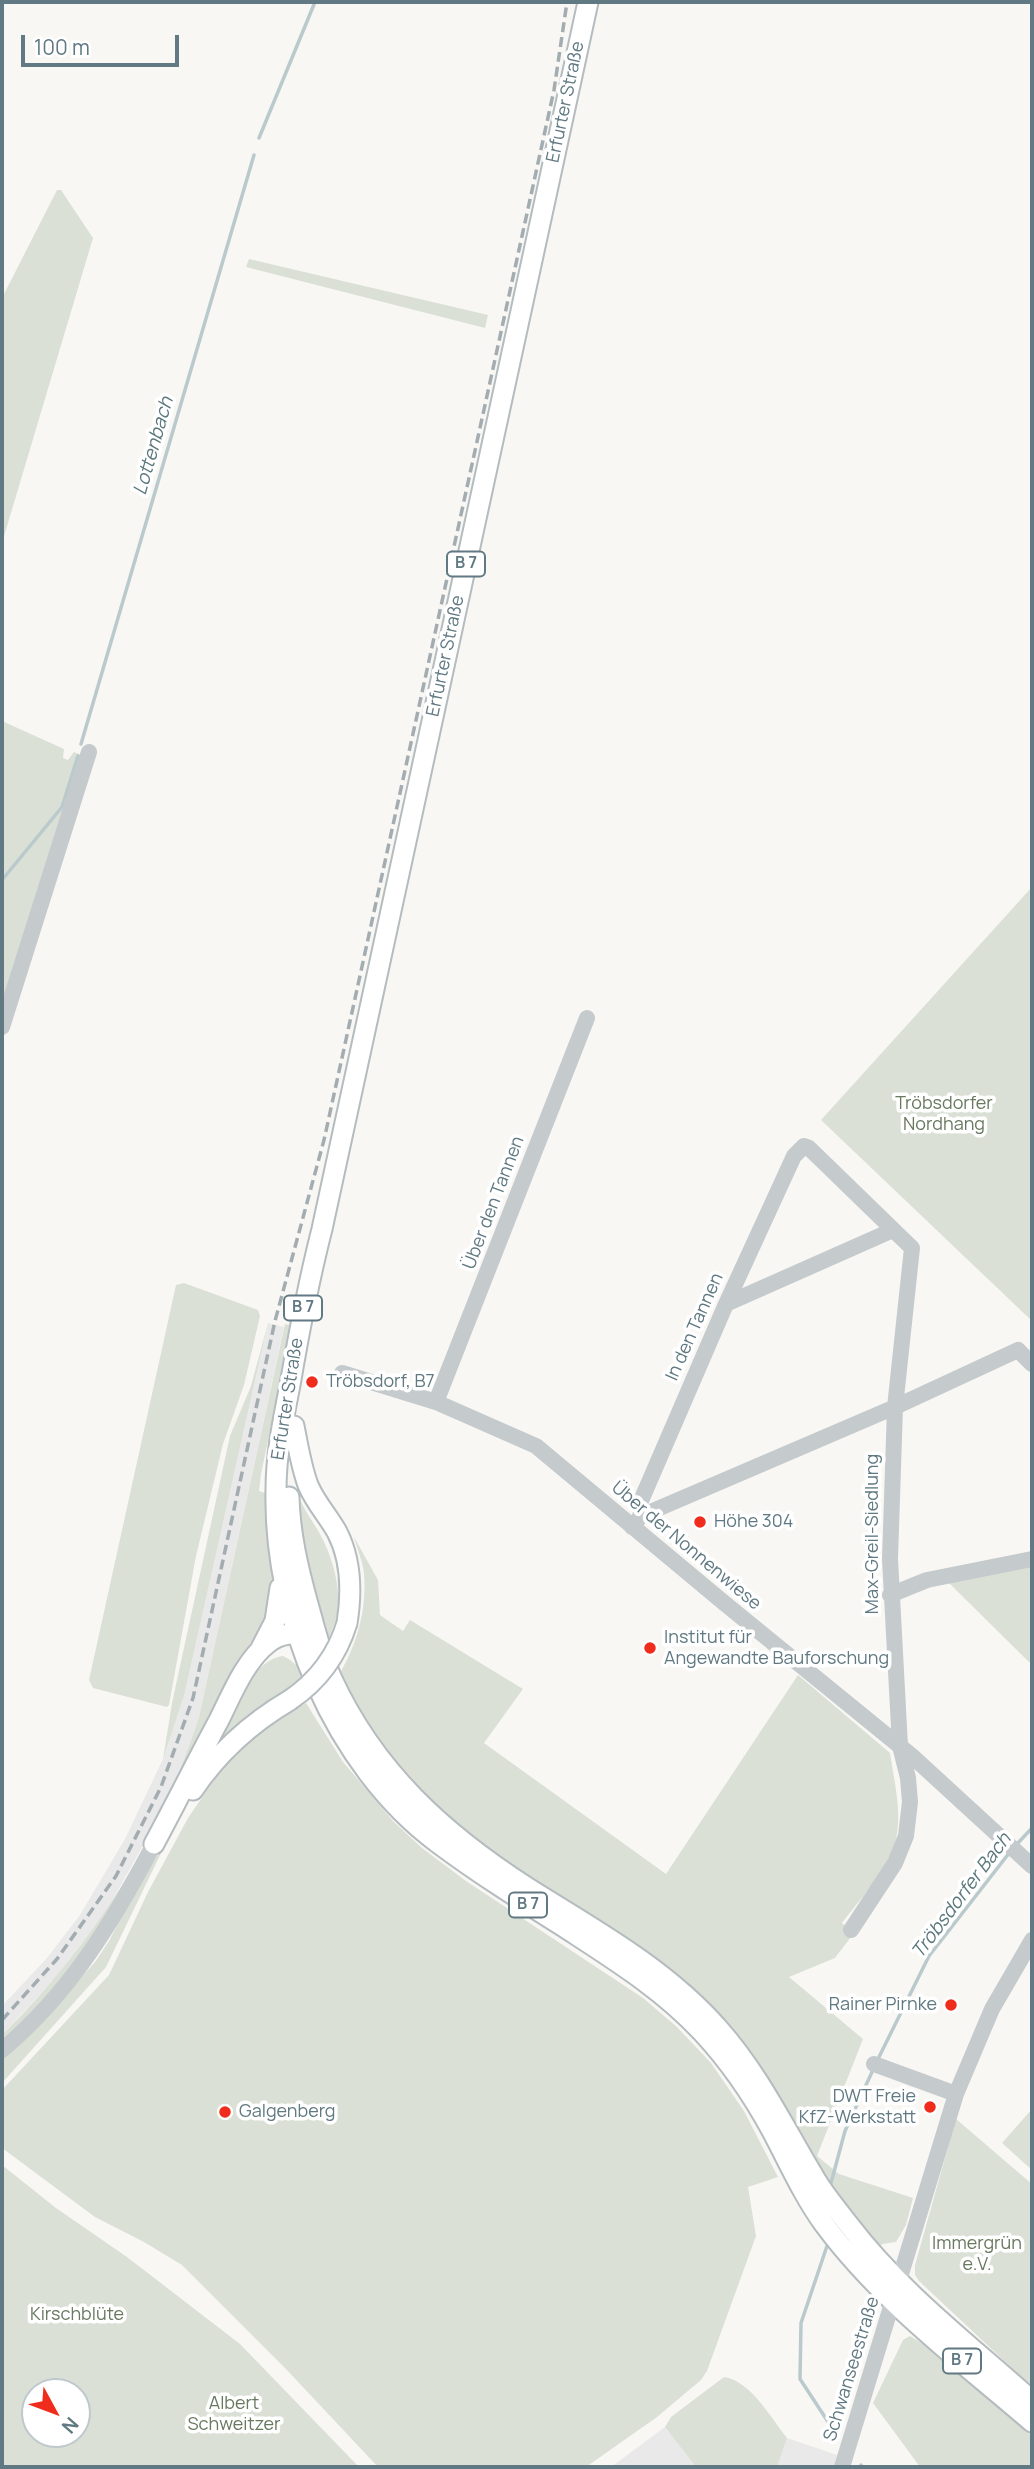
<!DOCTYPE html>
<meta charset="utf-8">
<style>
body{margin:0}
#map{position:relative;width:1034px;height:2469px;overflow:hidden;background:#f8f7f4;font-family:Manrope,sans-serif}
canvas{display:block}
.frame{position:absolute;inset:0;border:4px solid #607982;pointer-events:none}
.north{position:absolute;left:21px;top:2378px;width:70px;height:70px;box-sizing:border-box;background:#fff;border:2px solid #bfc9cd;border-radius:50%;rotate:131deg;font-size:19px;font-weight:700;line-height:28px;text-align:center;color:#607982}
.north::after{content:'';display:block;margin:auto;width:24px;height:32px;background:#f02c1c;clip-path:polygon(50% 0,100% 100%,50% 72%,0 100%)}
.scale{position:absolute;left:21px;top:35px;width:158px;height:32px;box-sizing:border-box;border:4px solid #607982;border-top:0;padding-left:9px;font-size:21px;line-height:24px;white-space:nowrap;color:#607982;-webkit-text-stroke:5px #fff;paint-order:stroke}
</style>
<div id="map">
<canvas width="1034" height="2469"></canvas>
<div class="frame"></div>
<div class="north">N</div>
<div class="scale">100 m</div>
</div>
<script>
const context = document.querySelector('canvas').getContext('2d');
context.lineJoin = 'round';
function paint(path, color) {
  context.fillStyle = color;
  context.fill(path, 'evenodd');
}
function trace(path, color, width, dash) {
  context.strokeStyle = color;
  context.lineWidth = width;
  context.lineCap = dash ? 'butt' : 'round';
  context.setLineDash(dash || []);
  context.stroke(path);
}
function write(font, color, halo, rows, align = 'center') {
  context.font = font + ' Manrope,sans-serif';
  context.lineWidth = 7;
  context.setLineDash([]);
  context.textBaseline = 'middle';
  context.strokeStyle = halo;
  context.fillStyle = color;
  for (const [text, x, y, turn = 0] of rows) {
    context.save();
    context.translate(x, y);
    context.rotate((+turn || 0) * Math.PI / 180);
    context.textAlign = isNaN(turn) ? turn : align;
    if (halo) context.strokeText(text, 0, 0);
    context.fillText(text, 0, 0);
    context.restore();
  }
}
paint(new Path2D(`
 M268 1323 284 1327 199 1717 184 1763 158 1819 104 1915 69 1963 2 2035V2006L47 1958 80 1915 125 1839 163 1759 184 1696Z
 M665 2427 696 2467H611Z
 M787 2438 840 2456 837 2467H777Z`), '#e8e9e8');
paint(new Path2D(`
 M57 190H61L93 238 2 543V298Z
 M249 259 488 315 485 328 246 267Z
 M2 721 64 749 63 758 68 760 74 752 83 756 2 1010Z
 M1032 887V1321L821 1120Z
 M184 1283 258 1310 260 1316 244 1385 223 1444 196 1556 169 1705 167 1707 93 1688 89 1680 176 1285Z
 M268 1323 184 1696 163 1759 172 1703 230 1436 251 1386Z
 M285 1324 289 1325 291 1329 261 1474 259 1491 265 1493C273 1530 277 1571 274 1609L129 1882 66 1979 2 2043V2035C93 1945 160 1840 199 1717Z
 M299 1496C304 1511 313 1521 320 1534 332 1556 342 1589 337 1614 335 1624 330 1635 326 1645L297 1521Z
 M354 1537 378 1580 380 1615 403 1631 410 1620 523 1689 484 1743 666 1874 798 1675 890 1753C894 1781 904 1818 894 1846 884 1874 860 1899 842 1923L854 1933 835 1958 789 1977 863 2039 817 2156 839 2174 913 2198 906 2225 896 2242 882 2244 880 2247 872 2242 818 2175 768 2087 530 1880 450 1823 388 1762 337 1678C356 1647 367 1612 364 1574 363 1562 357 1549 354 1537Z
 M1032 1566V1665L948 1582Z
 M283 1656C295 1662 303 1669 301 1684L210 1749C225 1723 250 1660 283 1656Z
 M306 1703 343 1762 393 1821 422 1848 466 1881 643 1998 677 2027 711 2063 744 2111 778 2177 748 2187 756 2236 707 2371 701 2380 657 2417 586 2467H378L285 2368 182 2265 144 2242 95 2217 2 2148V2090L109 1975 148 1892 188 1818 223 1767 248 1742 272 1723Z
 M164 1847 106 1967 2 2083V2058L67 1993 95 1962 109 1941 146 1870Z
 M1032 2109V2170L1002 2143Z
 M956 2119 1032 2184V2387L919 2281 915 2275V2265Z
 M2 2165 56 2208 127 2257 240 2344 359 2467H2ZM35 2392H77V2434H35Z
 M910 2336 928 2347 1032 2436V2467H920L873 2403 903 2340Z
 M724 2377C751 2381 771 2418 787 2438L777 2467H696L665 2427 671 2417Z`), '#dae0d5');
trace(new Path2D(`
 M259 138 315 2
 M81 744 254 155
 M2 880 62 807 78 756
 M1017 1844 1032 1828
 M878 2059 929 1956 1010 1852
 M831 2183 845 2131 872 2072
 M827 2246 801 2323 800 2379 838 2437
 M861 2465 862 2467`), '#bacacc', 3.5);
const major = new Path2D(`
 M588 2 322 1229C309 1280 299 1332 290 1385 283 1420 276 1454 276 1490 273 1617 334 1766 438 1843 478 1873 521 1900 564 1927 613 1959 662 1989 702 2032 730 2062 753 2096 772 2131 789 2163 803 2195 824 2224 880 2300 961 2361 1032 2422
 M294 1426C298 1446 301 1466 308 1485 315 1502 328 1516 337 1532 352 1561 352 1592 347 1623
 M289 1497C290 1534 298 1568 308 1604 315 1629 321 1655 332 1679 375 1772 444 1834 528 1888 595 1930 665 1968 718 2028 758 2073 783 2125 813 2175 823 2193 837 2209 849 2225 900 2292 970 2345 1032 2401
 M261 1648 275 1621 280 1588
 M193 1790C219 1751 251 1723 290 1700
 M154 1844C176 1803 197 1761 219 1720 232 1694 245 1661 268 1643 279 1634 295 1631 309 1637`);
trace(major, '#b5bcbf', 23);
trace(new Path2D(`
 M2 1027 89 752
 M726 1304 893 1230
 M342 1373 436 1402 536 1446 723 1602 912 1756 1032 1866
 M436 1402 587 1018
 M641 1516 895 1407 1018 1350 1032 1364
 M632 1527 641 1516 640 1503 726 1304 794 1156 804 1146 809 1148 912 1248 895 1407 890 1559 900 1746 908 1778 910 1802 906 1836 895 1863 851 1930
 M890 1595 927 1580 1032 1559
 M2 2050C70 1993 113 1922 154 1844
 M874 2064 956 2094
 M842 2467 956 2094 992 2009 1032 1940`), '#c5cacd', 16);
trace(major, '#fff', 19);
trace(new Path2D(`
 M2 2020 57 1959 116 1876 161 1787 193 1698 275 1321 324 1140 554 90 567 2`), '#a3acb0', 3.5, [10, 5]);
const majorBridge = new Path2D(`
 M290 1700C318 1681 337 1656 347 1623`);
trace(majorBridge, '#b5bcbf', 23, []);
trace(majorBridge, '#fff', 19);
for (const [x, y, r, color] of [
 [312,1382,7,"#f02c1c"],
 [700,1522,7,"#f02c1c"],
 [650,1648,7,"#f02c1c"],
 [951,2005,7,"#f02c1c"],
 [930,2107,7,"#f02c1c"],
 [225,2112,7,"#f02c1c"]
]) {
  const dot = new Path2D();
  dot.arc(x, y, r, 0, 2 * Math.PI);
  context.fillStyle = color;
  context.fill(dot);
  trace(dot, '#fff', 2.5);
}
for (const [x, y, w] of [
 [466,564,38],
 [303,1308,38],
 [528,1905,38],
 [962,2361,38]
]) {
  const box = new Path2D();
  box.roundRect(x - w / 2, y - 12.5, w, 25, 5);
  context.fillStyle = '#fff';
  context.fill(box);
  trace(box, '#607982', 2);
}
write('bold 16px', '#607982', null, [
 ["B 7",466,564],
 ["B 7",303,1308],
 ["B 7",528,1905],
 ["B 7",962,2361]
]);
write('18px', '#607982', '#fff', [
 ["Erfurter Straße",566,102,-78],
 ["Erfurter Straße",446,656,-78],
 ["Über den Tannen",494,1203,-69],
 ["In den Tannen",695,1327,-66],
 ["Erfurter Straße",288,1399,-81],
 ["Max-Greil-Siedlung",873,1534,-90],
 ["Über der Nonnenwiese",686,1546,40],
 ["Schwanseestraße",852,2369,-73]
]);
write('18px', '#687960', '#fff', [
 ["Tröbsdorfer",944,1104],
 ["Nordhang",944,1125],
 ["Immergrün",977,2244],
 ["e.V.",977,2265],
 ["Kirschblüte",77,2315],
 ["Albert",234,2404],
 ["Schweitzer",234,2425]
]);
write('18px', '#607982', '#fff', [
 ["Tröbsdorf, B7",326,1382],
 ["Höhe 304",714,1522],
 ["Institut für",664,1638],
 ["Angewandte Bauforschung",664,1659],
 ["Rainer Pirnke",937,2005,"right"],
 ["DWT Freie",916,2097,"right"],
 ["KfZ-Werkstatt",916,2118,"right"],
 ["Galgenberg",239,2112]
], 'left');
write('italic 19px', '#5b787c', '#fff', [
 ["Lottenbach",154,446,-74],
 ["Tröbsdorfer Bach",962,1896,-53]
]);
</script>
